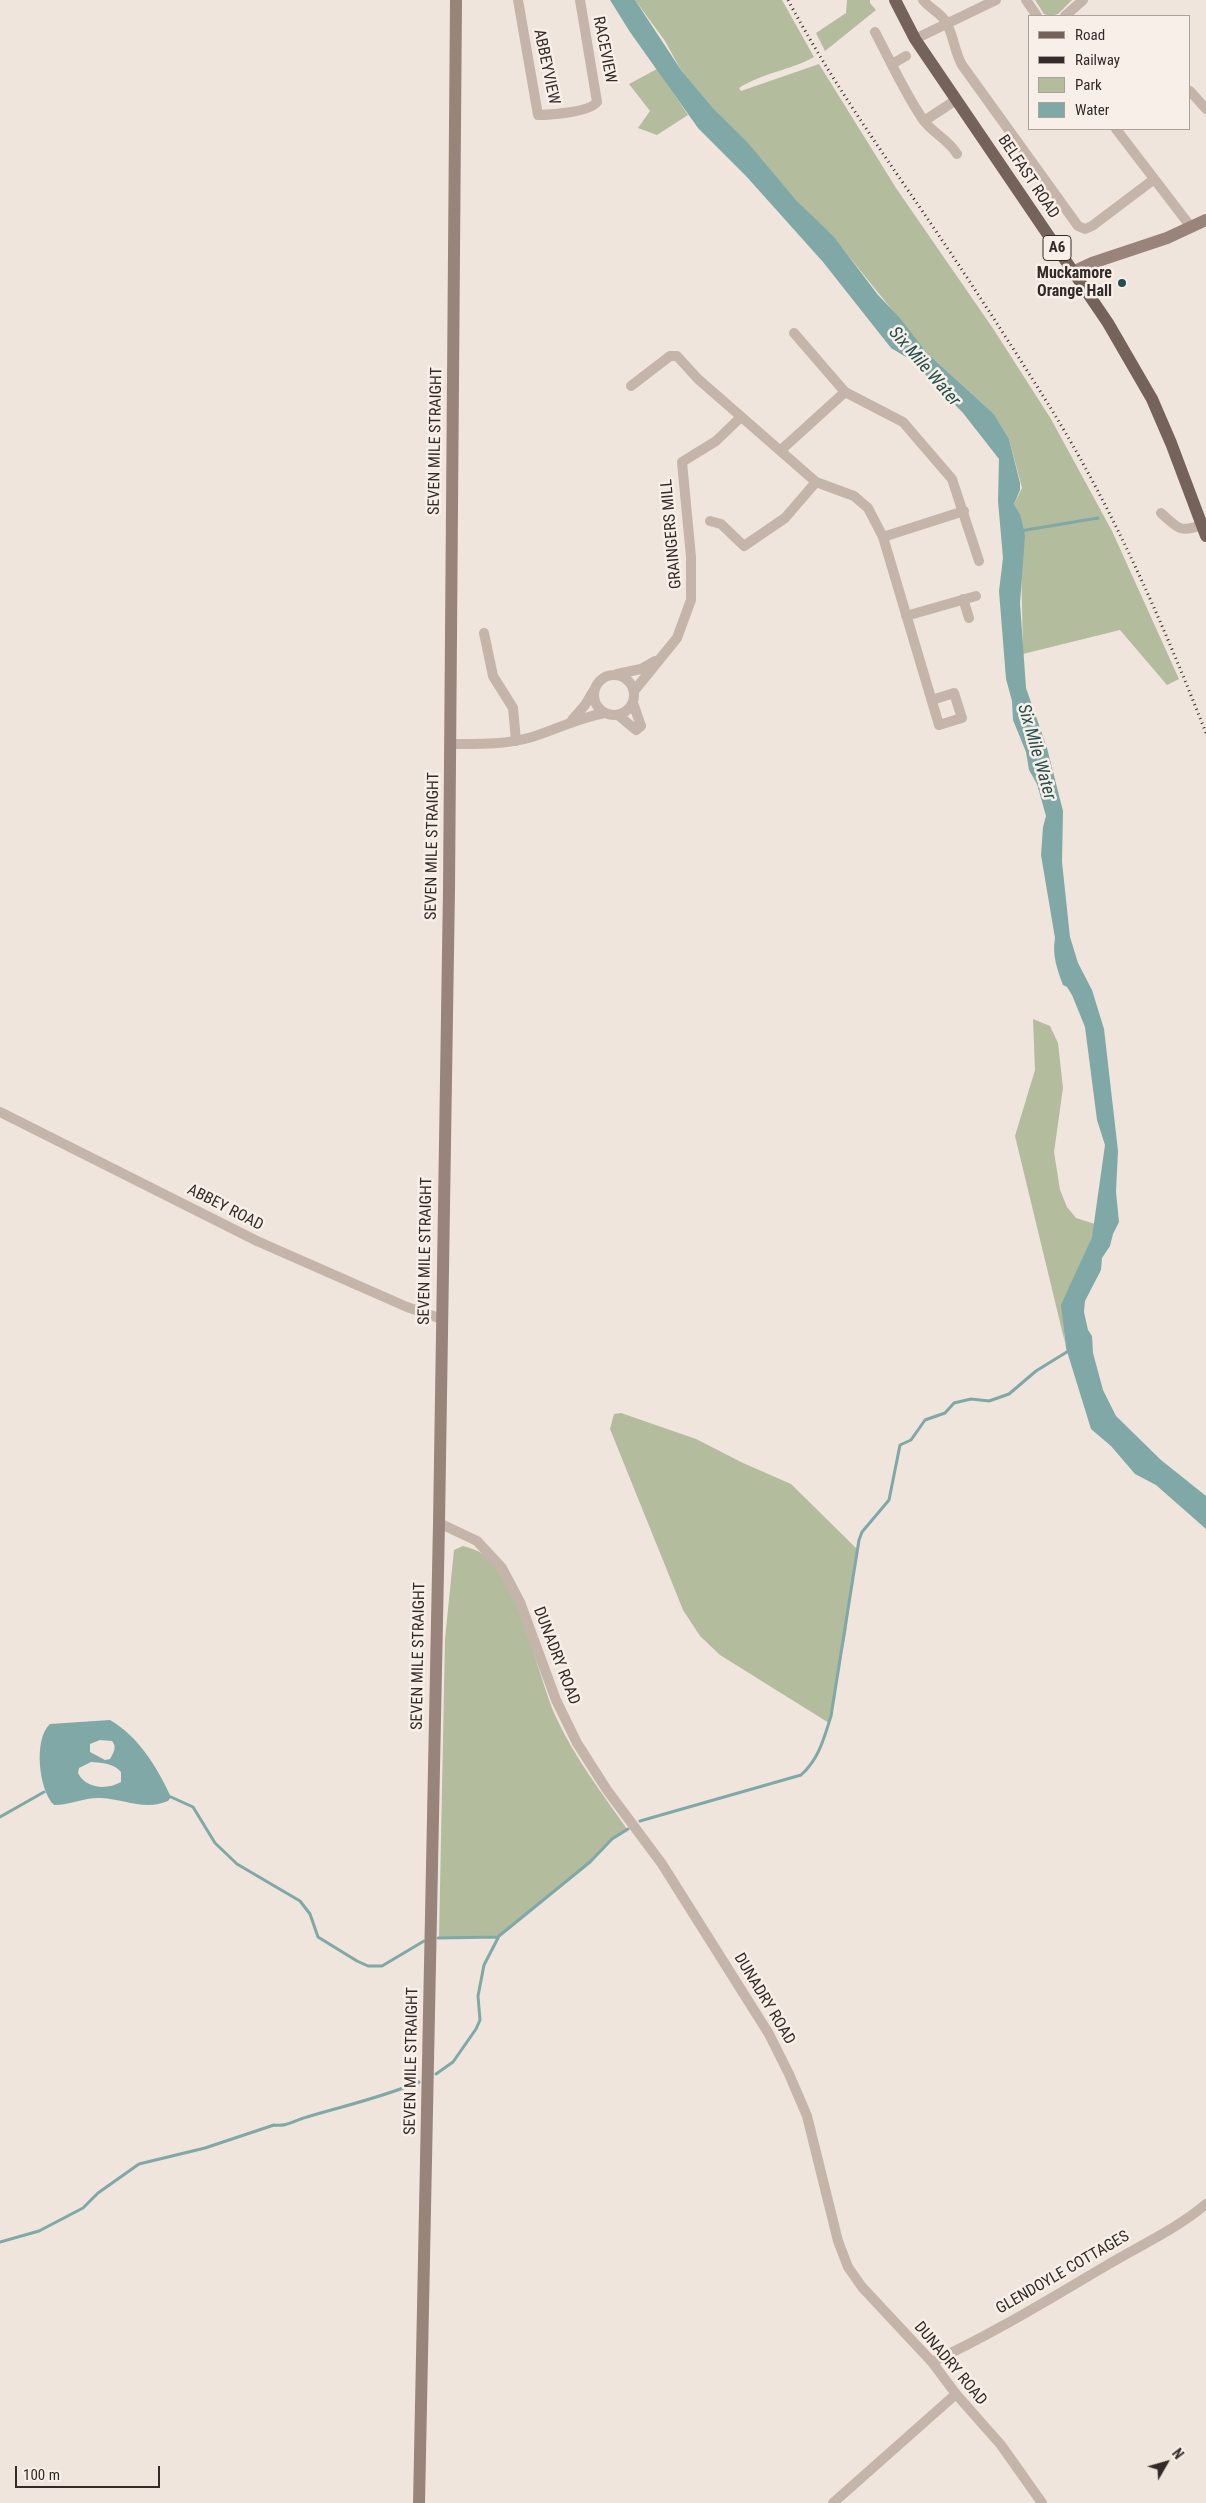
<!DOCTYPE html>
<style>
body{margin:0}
#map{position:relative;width:1206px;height:2503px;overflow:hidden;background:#efe5dc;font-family:"Roboto Condensed",sans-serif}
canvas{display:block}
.legend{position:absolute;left:1028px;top:15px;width:162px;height:115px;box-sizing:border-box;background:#f7efe8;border:1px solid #a9a19b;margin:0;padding:6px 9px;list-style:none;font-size:15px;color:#342b28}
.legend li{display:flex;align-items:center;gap:10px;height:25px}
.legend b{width:25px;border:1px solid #a9a19b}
.north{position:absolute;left:1141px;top:2438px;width:50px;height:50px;-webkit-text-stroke:4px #f7efe8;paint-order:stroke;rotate:52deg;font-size:14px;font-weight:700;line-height:20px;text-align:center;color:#342b28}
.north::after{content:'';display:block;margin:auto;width:18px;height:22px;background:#342b28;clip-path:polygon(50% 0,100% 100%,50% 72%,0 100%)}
.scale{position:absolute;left:15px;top:2466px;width:145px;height:22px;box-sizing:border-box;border:2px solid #342b28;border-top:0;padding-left:6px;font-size:15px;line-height:18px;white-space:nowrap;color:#342b28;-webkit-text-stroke:4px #f7efe8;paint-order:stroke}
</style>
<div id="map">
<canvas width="1206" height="2503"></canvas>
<ul class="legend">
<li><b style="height:6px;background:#74625b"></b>Road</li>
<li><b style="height:6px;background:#342b28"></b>Railway</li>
<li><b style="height:14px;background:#b4bc9e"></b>Park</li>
<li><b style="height:14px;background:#7fa8a7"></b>Water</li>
</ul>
<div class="north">N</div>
<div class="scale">100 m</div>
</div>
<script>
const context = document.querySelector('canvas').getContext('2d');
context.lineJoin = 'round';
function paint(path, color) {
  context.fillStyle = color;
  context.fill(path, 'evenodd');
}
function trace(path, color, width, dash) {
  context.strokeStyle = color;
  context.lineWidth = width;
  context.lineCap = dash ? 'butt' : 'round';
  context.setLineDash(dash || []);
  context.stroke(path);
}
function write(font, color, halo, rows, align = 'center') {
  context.font = font + ' "Roboto Condensed",sans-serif';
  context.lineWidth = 5;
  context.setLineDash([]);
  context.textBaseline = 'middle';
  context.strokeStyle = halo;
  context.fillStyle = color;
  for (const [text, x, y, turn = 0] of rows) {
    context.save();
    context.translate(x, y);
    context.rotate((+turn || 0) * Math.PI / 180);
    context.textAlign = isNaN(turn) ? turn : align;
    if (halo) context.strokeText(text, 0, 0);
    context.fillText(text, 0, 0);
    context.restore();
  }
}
paint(new Path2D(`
 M635 0H782L814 57C791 70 762 73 739 88L741 91 819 64 896 188 994 330 1051 419 1112 531 1179 679 1167 685 1120 630 1023 654 1020 514 1014 504 1022 488 1009 439 994 414 927 353 842 248 797 201 745 141 714 109 681 70 665 41Z
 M847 0H870V3L876 10 825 51 816 33 846 13Z
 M1035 0H1072L1058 14 1050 16 1044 14Z
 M657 69 688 115 657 135 638 128 650 111 629 84Z
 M1033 1019 1050 1026 1058 1043 1063 1088 1054 1152 1060 1190 1067 1207 1076 1218 1095 1224 1092 1237 1062 1306 1065 1343 1015 1136 1035 1070Z
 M621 1413 696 1439 743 1463 791 1484 857 1549 846 1633 829 1723 720 1655 700 1636 683 1610 610 1429 614 1414Z
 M463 1546C470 1548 478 1550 484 1555 520 1583 537 1674 556 1717 574 1757 602 1793 627 1829L612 1839 590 1862 498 1937 439 1938 445 1639 454 1550Z`), '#b4bc9e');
paint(new Path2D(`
 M610 0H635L681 70 714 109 747 142 797 201 834 237 878 295 899 317 927 353 994 414 1009 439 1020 483V490L1014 504 1020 514 1025 535 1020 603 1026 688 1047 748 1063 811 1062 862 1070 937 1078 963 1092 990 1104 1029 1118 1151 1116 1192 1119 1222 1113 1234 1110 1246 1102 1258 1101 1270 1085 1301 1084 1312 1088 1330 1092 1336 1093 1353 1103 1390 1116 1416 1161 1460 1206 1496V1529L1156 1485 1135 1474 1111 1446 1091 1429 1066 1348 1061 1305 1092 1237 1105 1145 1097 1120 1085 1027 1072 995 1067 987 1063 985C1057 969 1052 955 1055 938L1041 855 1043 827 1046 816 1037 784 1029 770 1026 752 1013 720 1012 701 1006 679 999 591 1003 558 998 501 999 459 963 413 923 372 911 360 891 348 823 262 746 176 698 128 630 32Z
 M110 1720C139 1737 157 1767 171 1797L168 1801C145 1811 124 1799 101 1798 85 1797 71 1805 54 1805 39 1791 33 1739 50 1724ZM100 1740 112 1741C117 1747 114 1752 110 1759L105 1760 90 1752V1744ZM91 1762C103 1763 113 1763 121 1772V1782C107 1790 86 1789 78 1773L79 1768Z`), '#7fa8a7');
trace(new Path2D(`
 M1020 531 1098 518
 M171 1797 193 1807 215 1843 237 1864 300 1901 310 1914 318 1937 357 1961 368 1966H382L424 1941
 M0 1817 44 1792
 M640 1821 801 1775C819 1759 824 1738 831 1716L859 1540 862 1532 889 1500 900 1445 911 1440 925 1420 945 1413 954 1403 971 1399 989 1401 1009 1394 1036 1371 1070 1350
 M438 1938 498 1937
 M436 2074 453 2062 476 2029 480 2020 478 1996 484 1965 499 1936 590 1862 612 1839 628 1829
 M0 2242 39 2231 83 2208 98 2193 139 2164 205 2148 274 2125C287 2127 295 2120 307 2117 344 2106 383 2097 419 2082`), '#7fa8a7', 3);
trace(new Path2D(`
 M518 0 538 115C551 115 590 112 597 102L580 0
 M923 0C930 9 940 12 946 22 954 36 954 51 962 65L1078 226 1085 229 1092 226 1153 180
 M1026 0 1037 16
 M1065 16 1083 0
 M875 32C891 62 905 94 924 121 934 134 949 140 957 154
 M915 39 996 0
 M892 64 906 56
 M1190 91 1206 109
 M924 121 956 100
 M1116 129 1191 227
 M794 333 845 392 903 422 952 479 979 561
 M631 386 670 356H677L698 379 816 482 854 496 868 508 883 537 939 725 962 718 954 693 932 700
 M781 450 845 392
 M1161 513C1178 528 1179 533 1202 525
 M710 521 721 524 744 546 785 518 816 482
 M883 537 964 511
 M963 599 969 618
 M906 616 976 596
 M484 633 493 676 513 708 516 741
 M617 674 641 669 655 661
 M594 695a20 20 0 1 1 40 0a20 20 0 1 1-40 0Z
 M634 691 677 638 691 600V557L682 462 716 441 741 417
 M618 715 636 730 641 726 633 703
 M572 720 585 705 594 690
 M451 744C478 744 505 745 532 737 558 729 577 718 605 713
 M0 1112 257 1241 407 1307 442 1319
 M439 1523 477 1541 502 1568 520 1602 556 1700 577 1743 607 1790 662 1864 769 2034 789 2074 807 2116 838 2241 848 2267 862 2287 932 2362 956 2394 1001 2445 1042 2503
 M932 2362C993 2334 1051 2298 1109 2264 1141 2245 1178 2228 1206 2204
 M833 2503 956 2394`), '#c5b4aa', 10);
trace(new Path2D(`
 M1073 272 1092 263 1167 238 1206 220
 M419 2503 439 1523 449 889 456 0`), '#99847c', 12);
trace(new Path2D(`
 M895 0 915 39 1108 323 1152 399 1171 443 1206 536`), '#74625b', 12);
trace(new Path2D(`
 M788 0C828 75 877 145 925 215 968 278 1010 343 1050 407 1113 509 1162 621 1206 733`), '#342b28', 3, [1, 4]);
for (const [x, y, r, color] of [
 [1122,283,5,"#23504f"]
]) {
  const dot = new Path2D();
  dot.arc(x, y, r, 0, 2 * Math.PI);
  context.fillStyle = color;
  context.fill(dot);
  trace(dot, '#f7efe8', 2);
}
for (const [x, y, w] of [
 [1057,248,28]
]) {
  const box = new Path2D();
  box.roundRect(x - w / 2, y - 12.5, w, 25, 4);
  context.fillStyle = '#f7efe8';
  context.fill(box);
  trace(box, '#342b28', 1);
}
write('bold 15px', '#342b28', null, [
 ["A6",1057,248]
]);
write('16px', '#342b28', '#f7efe8', [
 ["RACEVIEW",604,50,79],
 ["ABBEYVIEW",546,67,78],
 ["BELFAST ROAD",1028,177,56],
 ["SEVEN MILE STRAIGHT",436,441,-89],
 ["GRAINGERS MILL",672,534,-95],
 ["SEVEN MILE STRAIGHT",433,846,-89],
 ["ABBEY ROAD",225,1208,27],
 ["SEVEN MILE STRAIGHT",426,1251,-89],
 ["SEVEN MILE STRAIGHT",419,1656,-89],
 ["DUNADRY ROAD",556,1656,69],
 ["DUNADRY ROAD",764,1999,59],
 ["SEVEN MILE STRAIGHT",412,2061,-89],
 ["GLENDOYLE COTTAGES",1063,2273,-30],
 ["DUNADRY ROAD",950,2364,50]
]);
write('bold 16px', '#342b28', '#f7efe8', [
 ["Muckamore",1112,274],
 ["Orange Hall",1112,292]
], 'right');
write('italic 18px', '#23504f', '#f7efe8', [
 ["Six Mile Water",924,367,49],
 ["Six Mile Water",1036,752,74]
]);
</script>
